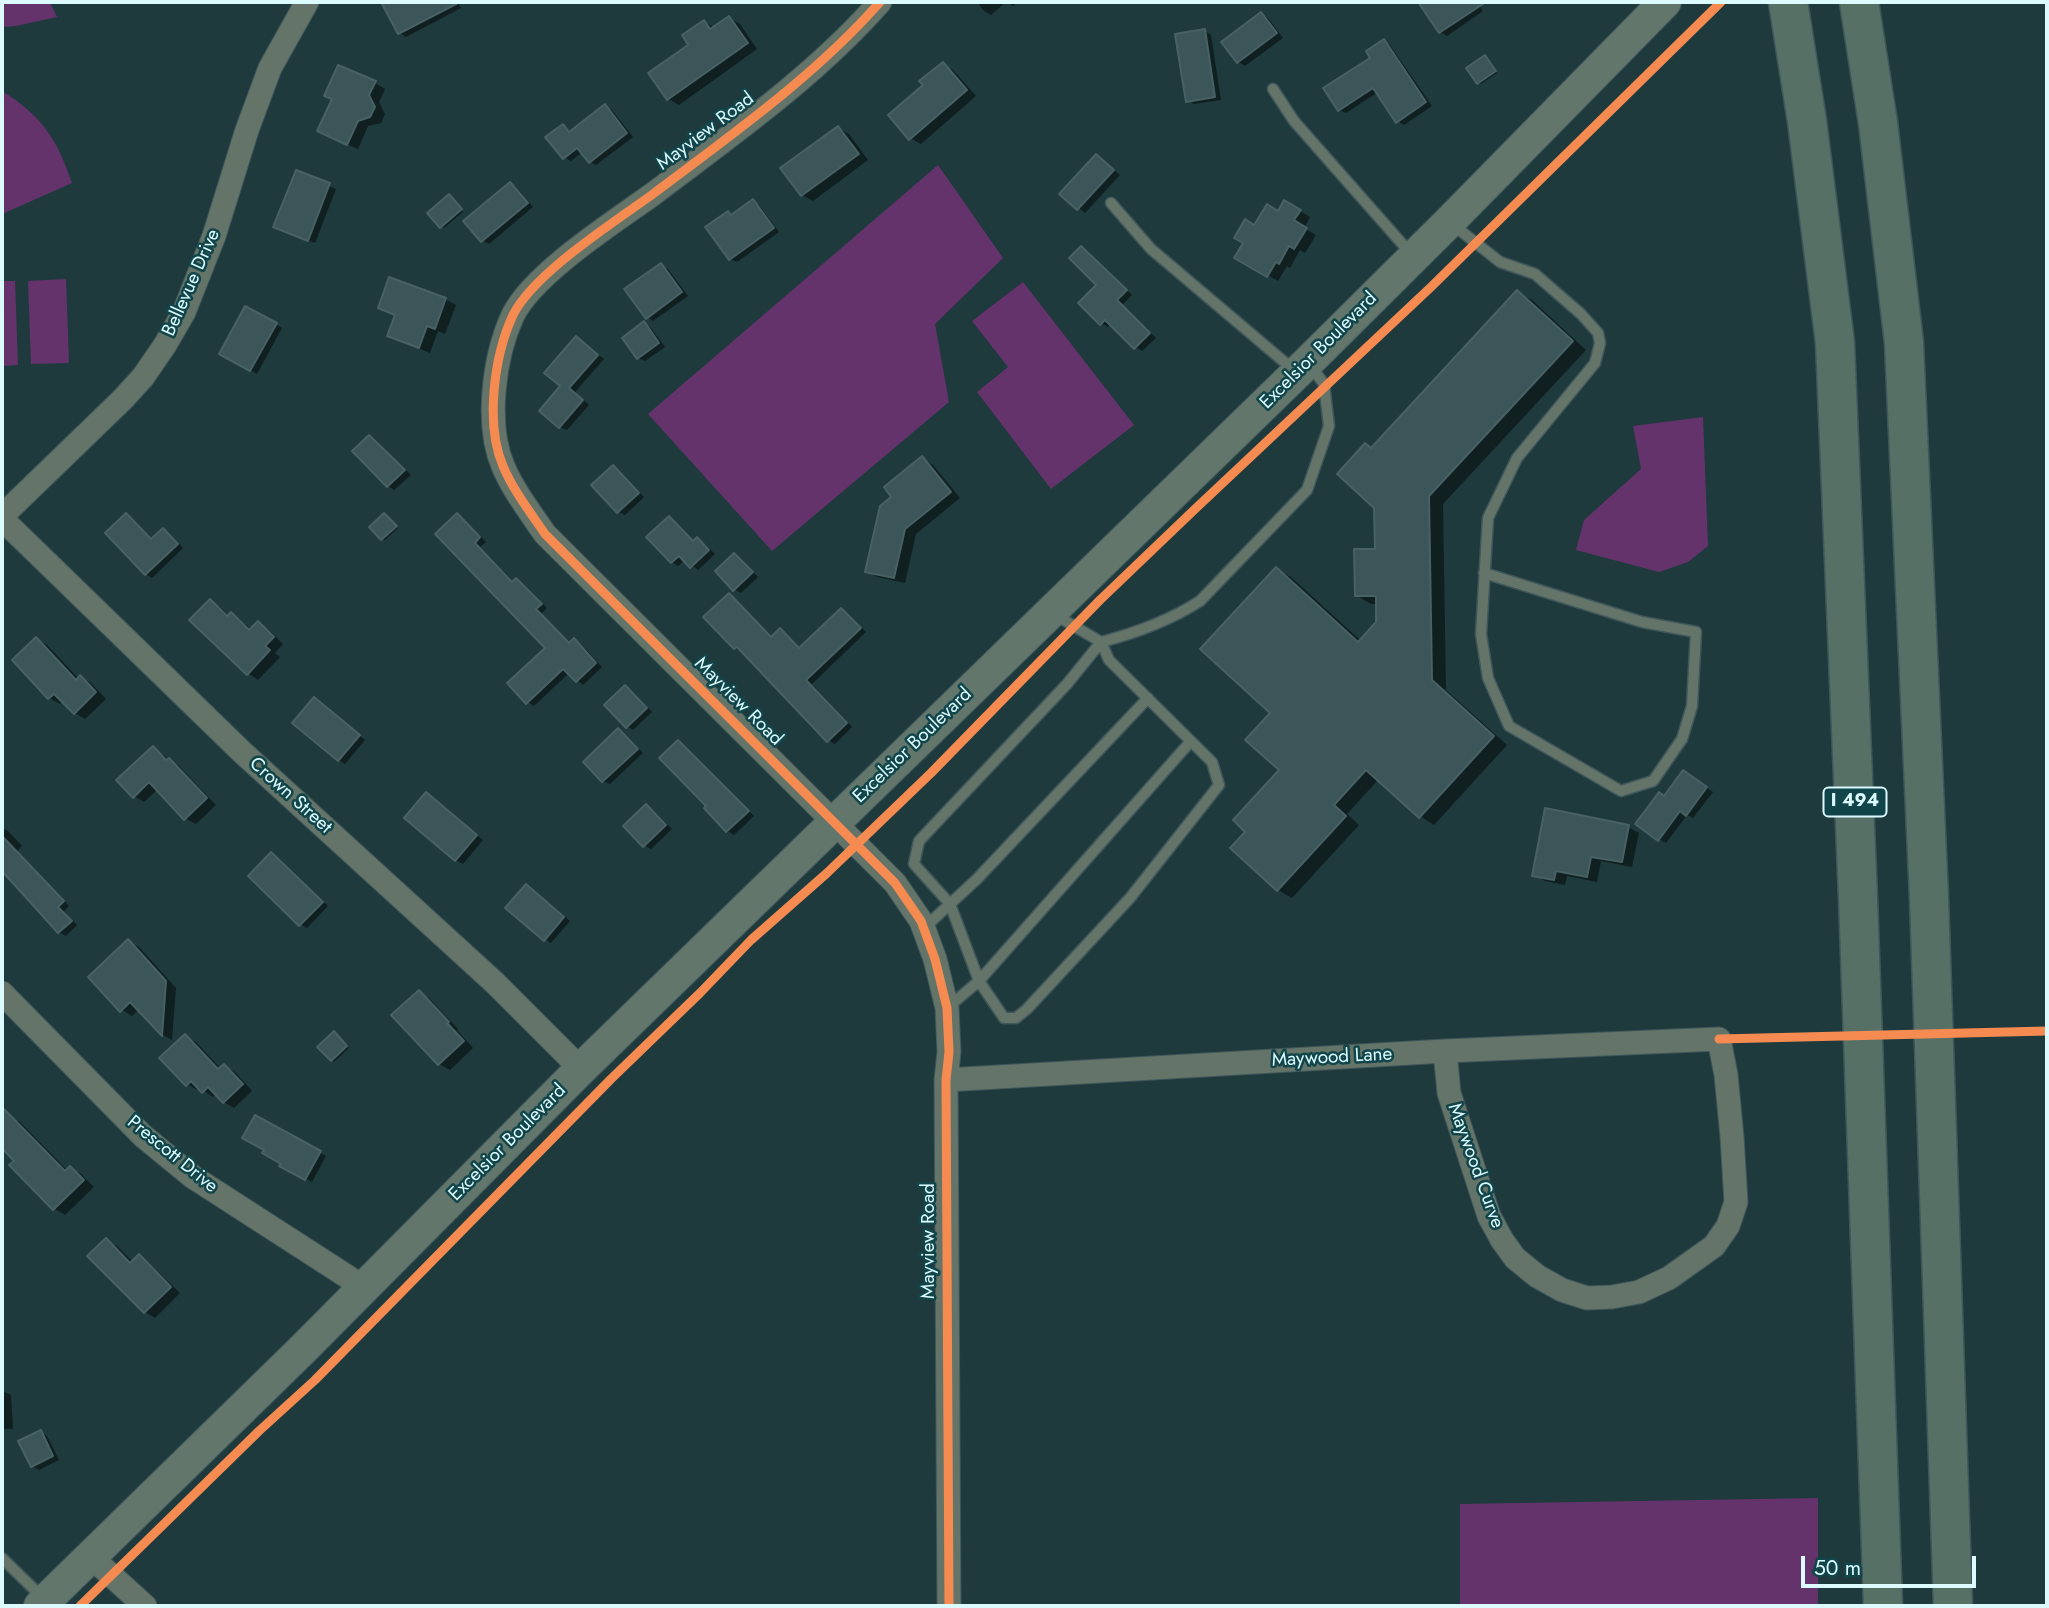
<!DOCTYPE html>
<style>
body{margin:0}
#map{position:relative;width:2049px;height:1608px;overflow:hidden;background:#1e3a3d;font-family:Jost,sans-serif}
canvas{display:block}
.frame{position:absolute;inset:0;border:4px solid #dbfbff;pointer-events:none}
.scale{position:absolute;left:1801px;top:1556px;width:175px;height:32px;box-sizing:border-box;border:4px solid #dbfbff;border-top:0;padding-left:9px;font-size:21px;line-height:24px;white-space:nowrap;color:#dbfbff;-webkit-text-stroke:5px #11454a;paint-order:stroke}
</style>
<div id="map">
<canvas width="2049" height="1608"></canvas>
<div class="frame"></div>
<div class="scale">50 m</div>
</div>
<script>
const context = document.querySelector('canvas').getContext('2d');
context.lineJoin = 'round';
function paint(path, color) {
  context.fillStyle = color;
  context.fill(path, 'evenodd');
}
function trace(path, color, width, dash) {
  context.strokeStyle = color;
  context.lineWidth = width;
  context.lineCap = dash ? 'butt' : 'round';
  context.setLineDash(dash || []);
  context.stroke(path);
}
function write(font, color, halo, rows, align = 'center') {
  context.font = font + ' Jost,sans-serif';
  context.lineWidth = 5;
  context.setLineDash([]);
  context.textBaseline = 'middle';
  context.strokeStyle = halo;
  context.fillStyle = color;
  for (const [text, x, y, turn = 0] of rows) {
    context.save();
    context.translate(x, y);
    context.rotate((+turn || 0) * Math.PI / 180);
    context.textAlign = isNaN(turn) ? turn : align;
    if (halo) context.strokeText(text, 0, 0);
    context.fillText(text, 0, 0);
    context.restore();
  }
}
paint(new Path2D(`
 M2 2H50L57 17 16 26 2 27Z
 M2 91C42 116 57 139 72 183L2 214Z
 M938 165 1003 258 935 324 949 402 772 551 648 414Z
 M66 279 69 363 31 364 28 281Z
 M2 281H15L18 365 2 366Z
 M1023 282 1134 425 1051 489 977 392 1008 367 972 321Z
 M1703 417 1708 546 1688 562 1659 572 1576 550 1584 520 1641 469 1633 426Z
 M1818 1498V1606H1460V1504Z`), '#65336c');
paint(new Path2D(`
 M397 2H457L461 8 406 37 400 33 386 8Z
 M977 2H1018L1013 6 1006 2 991 15 984 11Z
 M1420 2H1477L1483 11 1447 36 1440 32Z
 M1262 14 1268 18 1283 38 1245 66 1238 62Z
 M729 18 740 24 757 49 679 105 668 99 691 45 704 22 715 28Z
 M1205 31 1211 35 1221 100 1194 104 1187 100Z
 M1384 41 1390 45 1432 106 1404 125 1397 121 1378 92 1346 113 1339 110Z
 M1488 59 1497 73 1481 84 1478 82Z
 M943 64 953 70 976 96 921 144 910 138 925 85Z
 M375 83 385 89 379 102 385 114 381 123 368 126 358 149 330 137Z
 M605 106 612 110 633 137 596 165 590 162 582 152 571 161 564 157 563 126 571 132Z
 M838 128 849 134 868 160 813 201 802 195Z
 M1097 156 1120 175 1085 213 1062 194Z
 M297 172 336 189 315 243 282 230Z
 M510 184 516 187 533 207 489 244 482 240Z
 M452 198 463 212 444 228 441 226Z
 M753 201 759 205 779 232 737 262 730 259 728 213 732 215Z
 M1285 202 1310 217 1304 228 1316 235 1305 253 1300 250 1290 268 1287 266 1278 281 1237 257 1255 227 1278 213Z
 M1082 248 1088 252 1132 295 1122 305 1156 338 1142 351 1135 347 1111 324 1108 327 1101 323 1098 285Z
 M661 265 668 269 688 296 653 321 647 317Z
 M1517 292 1532 300 1586 350 1443 504 1446 690 1507 745 1434 825 1420 816 1379 779 1347 814 1359 825 1292 898 1278 890 1232 848 1247 832 1281 770 1273 713 1276 569 1291 577 1361 641 1378 623V604H1371L1356 595 1377 550 1373 449Z
 M445 299 456 305 445 334 438 331 430 353 389 336 397 316 380 308Z
 M246 308 282 328 257 374 221 353Z
 M644 323 650 327 665 347 645 361 638 358Z
 M577 338 604 359 575 392 589 405 567 430 560 427 562 386Z
 M369 437 376 441 411 475 394 490 388 486Z
 M922 458 933 465 960 498 916 534 905 583 877 577 867 571 894 497Z
 M613 467 619 471 644 497 625 515 619 512 593 486Z
 M127 515 133 519 153 540 163 530 170 534 183 548 152 578 146 574Z
 M457 515 464 519 486 542 480 547 514 582 517 580 523 584 547 608 541 614 570 644 574 641 581 644 602 667 583 685 569 673 534 706 528 702 548 648 437 534Z
 M387 516 398 528 385 540 382 538Z
 M669 518 676 522 695 542 697 539 704 543 715 554 698 570 685 560 678 566 672 562Z
 M734 555 741 559 758 577 741 593 734 589Z
 M729 595 736 599 773 638 780 630 787 634 801 649 842 610 848 614 866 632 812 684 852 727 835 744 828 740 742 652 735 648Z
 M210 601 220 607 229 616 231 615 241 621 252 630 258 624 269 630 283 644 275 653 280 657 258 680 248 673Z
 M36 639 47 645 79 679 81 677 91 683 106 699 85 719 75 713 63 701 60 704 49 698Z
 M625 688 632 691 652 712 633 730 627 726Z
 M314 699 365 740 345 764 339 760Z
 M619 731 625 734 643 753 610 784 603 781Z
 M679 742 685 746 754 816 734 835 728 831 706 808 708 806Z
 M153 748 179 766 216 805 196 824 185 818 158 789 144 802 134 796Z
 M1690 776 1713 792 1693 818 1687 815 1666 843 1659 839 1665 798Z
 M433 799 483 840 463 864 456 860Z
 M646 806 653 810 672 829 651 849 644 845Z
 M1628 827 1639 833 1632 867 1601 861 1597 882 1567 876 1565 885 1545 881 1534 875Z
 M2 828 8 831 22 846 17 851 69 906 64 911 77 925 66 936 59 932 13 881 17 877 2 861Z
 M272 854 278 858 328 906 307 928 300 924Z
 M533 890 570 921 551 943 545 939Z
 M128 941 139 947 176 988 172 1040 163 1035 139 1009 132 1016 122 1010Z
 M419 992 429 998 458 1029 457 1030 473 1048 450 1070 439 1064Z
 M337 1035 349 1048 334 1062 332 1060Z
 M185 1036 196 1042 221 1069 224 1066 235 1072 252 1091 234 1108 224 1102 217 1094 213 1097 200 1088 197 1090 187 1084Z
 M9 1116 20 1122 68 1171 70 1168 81 1174 94 1187 65 1215 55 1209 12 1166 17 1161 2 1145V1124Z
 M255 1117 326 1156 312 1182 282 1165 283 1163 267 1150Z
 M106 1240 117 1246 133 1262 139 1257 149 1263 180 1293 155 1318 145 1312Z
 M2 1391 11 1395 13 1429H2Z
 M41 1432 47 1436 59 1460 39 1470 32 1466Z`), '#0007');
const building = new Path2D(`
 M381 2H460L398 34Z
 M1418 2H1486L1439 33Z
 M1261 12 1277 33 1237 63 1221 42Z
 M729 16 748 43 667 100 648 73 688 45 682 35 704 20 710 29Z
 M1205 29 1215 97 1186 102 1175 34Z
 M1384 39 1426 102 1396 123 1373 88 1338 111 1323 88 1370 58 1366 51Z
 M1485 55 1496 71 1477 84 1466 68Z
 M943 62 967 90 909 140 888 115 923 85 919 81Z
 M338 65 376 81 369 95 375 107 370 117 358 121 347 145 317 131 332 99 324 96Z
 M605 104 627 133 589 163 577 148 563 159 545 137 563 124 569 132Z
 M838 126 859 154 801 196 780 168Z
 M1096 154 1114 170 1077 210 1059 194Z
 M296 170 330 183 308 241 273 227Z
 M510 182 528 203 481 242 463 221Z
 M449 194 462 209 440 228 427 213Z
 M753 199 774 228 729 260 705 227 728 211 731 215Z
 M1284 200 1301 210 1294 220 1307 228 1294 249 1289 246 1279 264 1276 262 1267 277 1234 258 1243 243 1234 238 1245 219 1254 225 1267 204 1278 211Z
 M1081 246 1127 290 1117 300 1150 333 1134 349 1105 320 1100 325 1078 303 1096 285 1069 258Z
 M661 263 682 292 646 319 624 289Z
 M389 277 446 298 435 329 427 326 419 348 387 336 395 315 378 308Z
 M1517 290 1573 341 1429 496 1432 680 1494 736 1419 818 1366 770 1334 805 1346 816 1277 891 1230 848 1245 832 1233 820 1279 770 1245 740 1270 713 1200 649 1276 567 1358 642 1376 622V596H1355L1354 549H1375L1374 508 1337 474 1365 443 1371 448Z
 M245 306 277 323 250 371 219 354Z
 M644 321 659 343 637 359 622 338Z
 M576 336 598 355 569 388 583 400 559 428 539 411 560 386 544 373Z
 M369 435 405 470 387 487 352 451Z
 M922 456 951 492 905 529 894 578 865 572 880 506 891 497 884 487Z
 M613 465 639 493 617 513 591 485Z
 M126 513 151 539 163 528 178 544 145 575 105 533Z
 M384 513 397 526 381 540 369 527Z
 M457 513 480 537 475 543 512 582 516 578 542 604 536 609 569 643 574 638 596 663 576 682 563 669 526 704 507 683 545 648 435 534Z
 M669 516 693 541 697 537 709 550 690 568 679 556 671 563 646 537Z
 M734 553 753 572 733 591 715 571Z
 M729 593 771 637 780 628 799 648 841 608 861 628 806 680 847 723 827 742 737 647 734 649 703 617Z
 M210 599 227 616 231 612 249 630 258 621 274 637 265 646 270 650 247 675 189 620Z
 M36 637 76 680 80 675 96 692 74 714 54 694 48 699 12 660Z
 M625 685 647 708 626 728 604 705Z
 M314 697 360 735 338 761 292 723Z
 M618 728 638 749 602 782 583 762Z
 M678 740 749 811 726 832 704 808 706 806 659 758Z
 M153 746 166 760 169 758 207 798 184 820 149 782 133 798 116 780Z
 M1683 770 1707 787 1686 816 1680 811 1658 841 1635 824 1659 792 1664 796Z
 M426 792 477 835 455 861 404 818Z
 M646 804 666 825 643 847 623 826Z
 M1545 808 1629 825 1622 862 1591 857 1587 877 1556 871 1554 880 1532 876Z
 M2 836 64 901 58 907 72 921 58 933 2 871Z
 M271 852 323 902 299 926 248 876Z
 M526 884 564 917 544 941 505 908Z
 M128 939 166 981 162 1036 130 1002 120 1012 88 977Z
 M419 990 449 1022 447 1023 464 1041 438 1065 391 1015Z
 M334 1031 347 1046 331 1061 317 1047Z
 M185 1034 218 1069 224 1064 243 1084 223 1103 208 1087 202 1093 191 1081 186 1086 159 1058Z
 M2 1107 65 1171 70 1166 84 1180 53 1210 9 1165 14 1161 2 1148Z
 M255 1115 321 1151 305 1180 279 1166 281 1164 262 1153 264 1150 242 1138Z
 M106 1238 130 1263 139 1254 171 1287 144 1313 87 1256Z
 M41 1430 53 1456 31 1467 18 1441Z`);
paint(building, '#3b5558');
trace(building, '#486164', 2);
const service = new Path2D(`
 M1273 89 1294 121 1412 255
 M1111 203 1151 249 1295 371
 M1452 224 1500 262 1535 274 1581 314 1598 333 1600 343 1595 363 1517 458 1488 518 1481 634 1488 678 1509 726 1621 791 1653 781 1682 739 1692 706 1696 632 1642 622 1484 573
 M1052 613 1101 642C1136 633 1169 621 1200 601L1307 490 1329 426 1324 384 1310 365
 M924 928 977 879 1148 698
 M947 1008 979 981 1004 1018H1016L1027 1009 1130 898 1219 785 1212 762 1109 660 1101 642 1067 684 919 841 914 864 950 904 979 981 1191 741
 M2 1558 44 1599`);
const minor = new Path2D(`
 M880 2C815 76 731 135 653 194 613 223 534 273 513 315 494 356 485 424 503 466 513 490 530 512 545 534L895 883 921 921 935 959 947 1008 949 1052 946 1080 949 1606
 M2 516 123 399 143 377 165 345 184 312 214 236 247 130 270 68 307 2
 M2 519 242 752 495 983 581 1069
 M2 993 143 1136 193 1177 365 1288
 M946 1080 1445 1051 1719 1039 1726 1075 1732 1137 1736 1202 1728 1226 1714 1246 1669 1278 1639 1292 1612 1297 1587 1298 1562 1290 1537 1276 1515 1258 1502 1240 1489 1216 1449 1093 1445 1051
 M91 1557 145 1606`);
const secondary = new Path2D(`
 M40 1606 303 1349 581 1069 1308 362 1449 222 1665 2`);
const motorway = new Path2D(`
 M1788 2 1807 121 1835 343 1858 898 1883 1606
 M1859 2 1878 123 1904 343 1929 898 1953 1606`);
trace(service, '#3f575a', 13);
trace(minor, '#3f575a', 25);
trace(secondary, '#3f575a', 34);
trace(motorway, '#3f575a', 41);
trace(service, '#657469', 10);
trace(minor, '#657469', 23);
trace(secondary, '#62766b', 32);
trace(motorway, '#567066', 38);
trace(new Path2D(`
 M880 2C815 76 731 135 653 194 613 223 534 273 513 315 494 356 485 424 503 466 513 490 530 512 545 534L895 883 921 921 935 959 947 1008 949 1052 946 1080 949 1606
 M1719 1039 2047 1031
 M80 1606 259 1431 315 1380 611 1079 700 993 751 940 827 873 931 773 1100 600 1194 510 1431 287 1721 2`), '#f68b52', 9);
for (const [x, y, w] of [
 [1855,802,63]
]) {
  const box = new Path2D();
  box.roundRect(x - w / 2, y - 14.5, w, 29, 5);
  context.fillStyle = '#11454a';
  context.fill(box);
  trace(box, '#dbfbff', 2);
}
write('bold 18px', '#dbfbff', null, [
 ["I 494",1855,802]
]);
write('19px', '#dbfbff', '#11454a', [
 ["Mayview Road",706,132,-37],
 ["Bellevue Drive",192,283,-66],
 ["Excelsior Boulevard",1319,351,-45],
 ["Mayview Road",738,702,45],
 ["Excelsior Boulevard",913,746,-44],
 ["Crown Street",290,796,42],
 ["Maywood Lane",1332,1058,-3],
 ["Excelsior Boulevard",508,1143,-45],
 ["Prescott Drive",172,1155,39],
 ["Maywood Curve",1475,1166,70],
 ["Mayview Road",929,1241,-90]
]);
</script>
